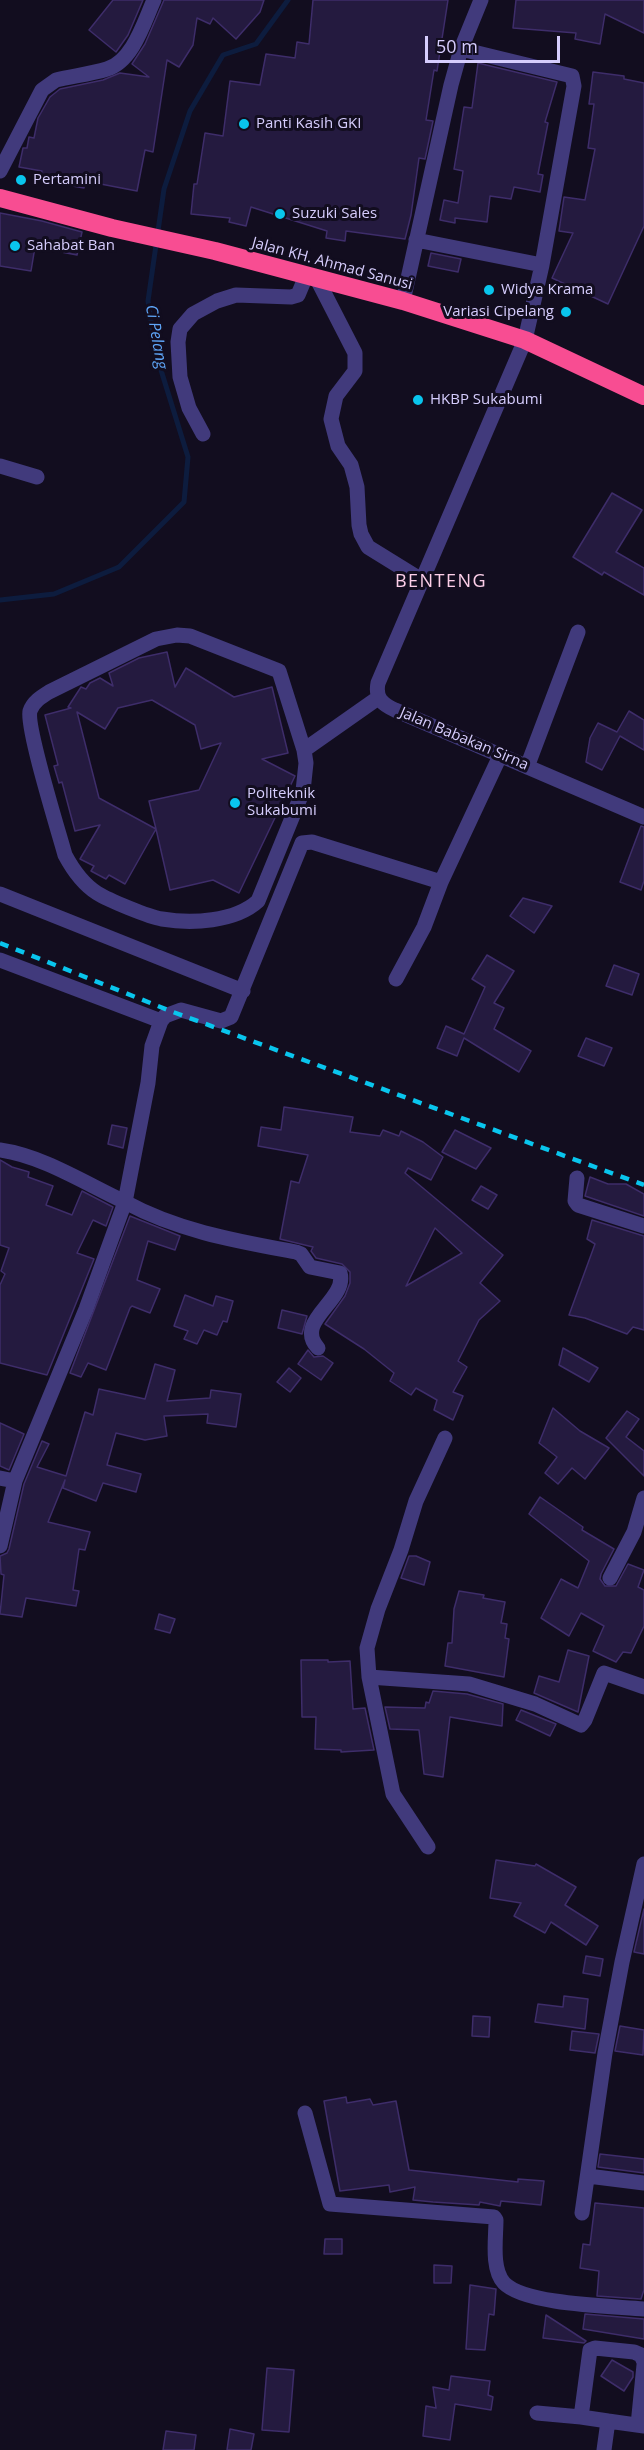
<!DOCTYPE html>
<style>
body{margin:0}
#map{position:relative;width:644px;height:2450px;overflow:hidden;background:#120d1f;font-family:"Open Sans",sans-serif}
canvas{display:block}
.scale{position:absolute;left:425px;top:36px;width:135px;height:27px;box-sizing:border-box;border:3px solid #d6cdfd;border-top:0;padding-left:8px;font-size:18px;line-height:21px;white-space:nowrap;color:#d6cdfd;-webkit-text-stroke:4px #120d1f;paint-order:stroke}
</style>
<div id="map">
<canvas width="644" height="2450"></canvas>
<div class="scale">50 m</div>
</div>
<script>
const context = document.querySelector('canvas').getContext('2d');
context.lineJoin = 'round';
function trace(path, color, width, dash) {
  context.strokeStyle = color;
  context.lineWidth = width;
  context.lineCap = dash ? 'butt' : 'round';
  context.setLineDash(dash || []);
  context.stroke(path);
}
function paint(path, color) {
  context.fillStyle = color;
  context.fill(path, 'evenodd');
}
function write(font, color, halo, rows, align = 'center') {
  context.font = font + ' "Open Sans",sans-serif';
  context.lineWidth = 6;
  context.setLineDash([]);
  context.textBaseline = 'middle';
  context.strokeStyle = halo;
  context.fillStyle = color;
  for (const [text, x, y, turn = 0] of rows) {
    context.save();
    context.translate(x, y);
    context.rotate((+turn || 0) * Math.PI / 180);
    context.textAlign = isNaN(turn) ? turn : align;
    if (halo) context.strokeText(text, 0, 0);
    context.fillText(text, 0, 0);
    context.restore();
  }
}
trace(new Path2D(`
 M0 600 54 594 119 567 184 502 188 457 156 354 148 301 164 189 190 111 223 55 256 44 288 0`), '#0d1c3e', 5);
const building = new Path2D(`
 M113 0H143L128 35 116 52 89 30Z
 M164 0H264L260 12 236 39 213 18 210 24 197 18 193 45 179 67 167 60 153 152 145 150 137 191 85 181 84 188 61 184 62 181 41 177 42 171 19 167 23 148H27L29 137 34 138 38 118 50 97 60 89 103 80 120 73 149 77 132 64 145 44Z
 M313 0H448L437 71 434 70 426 120 433 121 425 159 419 158 411 215 405 239 346 231 345 241 326 238 327 231 251 207 246 226 229 222 230 218 191 214 194 184H197L205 133 223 136 230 81 260 85 266 54 295 58 297 42 309 44Z
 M516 0H644V33L605 14 600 44 575 39 576 33 513 28Z
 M478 63 557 82 545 122 548 123 538 174 543 175 540 192 514 187 511 199 490 196 487 222 455 218V223L440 220 444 200 458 203 463 171 454 169 458 145 464 107 472 108Z
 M593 72 624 76V79L644 83V226L608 304 552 278 573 233 559 231 564 197 585 200 595 149 588 148 594 104H589Z
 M0 213 42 221 82 232 77 255 35 247 31 271 0 266Z
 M431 253 461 259 458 272 428 266Z
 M612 493 642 510 616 552 644 568V595L604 572 602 575 573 557Z
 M167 652 175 687 186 668 234 697 272 687 288 753 262 759 295 776 239 893 213 880 170 890 156 829 125 884 109 875 106 879 91 871 94 866 80 859 100 825 75 831 62 782 59 783 54 766 58 765 45 715 71 708 68 707 81 687 86 689 90 683 100 678 113 686 109 673 139 658ZM152 700 195 725 201 749 221 743 199 790 149 801 156 829 99 798 77 712 105 729 118 708Z
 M629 711 644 720V750L620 736 602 770 586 762 590 738 598 723 617 732Z
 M641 826 644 827V881L641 890 620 882Z
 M523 898 552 906 534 933 510 916Z
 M487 955 514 971 494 1003 504 1008 494 1029 531 1051 519 1072 464 1038 457 1056 437 1048 446 1026 464 1034 485 987 472 979Z
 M614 965 639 974 632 995 606 986Z
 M586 1038 612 1048 604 1066 578 1056Z
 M284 1107 353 1117 350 1132 380 1136 383 1130 399 1136 401 1131 423 1142 443 1157 431 1180 408 1168 405 1173 503 1255 480 1283 500 1301 479 1320 458 1361 467 1367 453 1392 463 1396 453 1420 434 1410 437 1400 416 1388 411 1395 390 1381 394 1373 364 1349 325 1324 345 1296 350 1283V1272L342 1264 316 1258 311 1251 313 1247 280 1239 291 1181 299 1183 308 1155 258 1146 261 1127 281 1130ZM435 1228 462 1253 406 1286Z
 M112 1125 127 1128 123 1148 108 1144Z
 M455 1130 491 1148 476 1169 442 1152Z
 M0 1160 12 1167 29 1172 28 1177 53 1186 46 1205 72 1215 82 1191 113 1207 106 1226 93 1220 77 1253 94 1259 47 1375 0 1363V1285L5 1274 1 1271 9 1248 0 1245Z
 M590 1177 608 1184H626L644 1194V1216L585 1196Z
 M481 1186 497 1195 488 1209 472 1200Z
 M130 1216 180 1236 175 1250 148 1241 137 1280 160 1289 150 1313 132 1306 130 1308 106 1370 88 1363 81 1377 70 1373Z
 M592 1220 644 1236V1330L633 1327 627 1334 585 1318 569 1315 595 1244 587 1239Z
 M185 1295 213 1306 216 1296 233 1301 227 1322 223 1321 217 1335 204 1330 197 1344 184 1339 188 1331 174 1326Z
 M282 1310 307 1316 302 1334 278 1328Z
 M563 1348 598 1368 589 1382 559 1365Z
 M308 1350 314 1357 323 1356 333 1363 321 1380 298 1364Z
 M155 1364 175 1370 167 1401 210 1398 211 1390 241 1394 236 1427 207 1423 208 1414 164 1416 167 1436 145 1440 116 1433 107 1465 141 1474 136 1492 103 1483 96 1501 63 1488 65 1480 48 1522 90 1532 85 1550 79 1549 73 1590 79 1591 76 1606 26 1598 22 1617 0 1614 4 1575 1 1574 0 1556 7 1553 9 1549 24 1484 42 1441 49 1444 37 1467 66 1476 85 1412 93 1415 99 1389 145 1399Z
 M289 1368 301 1378 290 1392 277 1382Z
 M553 1408 580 1431 609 1448 585 1479 572 1468 558 1484 545 1473 557 1457 539 1443Z
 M627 1411 639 1419 626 1437 644 1451V1476L606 1438Z
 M0 1423 24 1434 9 1470 0 1466Z
 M540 1497 583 1527 582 1530 614 1549 601 1574 600 1579 605 1586H616L628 1564 644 1570 638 1587 644 1590V1626L631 1653 623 1652 616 1662 593 1651 604 1626 581 1613 569 1636 541 1618 561 1579 578 1588 589 1561 529 1514Z
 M409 1556H416L430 1562 424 1585 401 1578Z
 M459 1591 484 1595 483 1598 505 1602 501 1623 507 1624 505 1638 509 1639 504 1677 445 1666 448 1643H452L454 1609Z
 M159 1614 175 1619 170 1633 155 1629Z
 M568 1650 589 1656 578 1712 534 1693 539 1676 559 1682Z
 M301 1660H328V1662L350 1661 353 1709 365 1708 374 1750 341 1752V1750L315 1749 316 1717H302Z
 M433 1691 467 1694 503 1704 502 1726 450 1717 443 1777 424 1774 419 1730 390 1729 385 1707 425 1708 426 1702 429 1703Z
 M521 1710 556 1724 550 1736 516 1720Z
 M496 1860 535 1866 536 1864 576 1887 565 1905 598 1926 586 1945 551 1922 545 1933 514 1916 521 1903 490 1898Z
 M644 1909V1954L634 1952Z
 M586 1956 603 1959 600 1976 583 1973Z
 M564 1996 588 1999 585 2029 535 2022 538 2004 563 2007Z
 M473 2016 490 2017 489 2037 472 2036Z
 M620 2026 644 2030 643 2055 615 2051Z
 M572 2031 599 2034 595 2053 570 2050Z
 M346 2097 347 2103 370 2099 373 2105 396 2101 409 2170 518 2182V2179L544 2181 541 2205 501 2201 500 2206 480 2202 479 2205 433 2202 413 2200 415 2187 390 2192 389 2185 340 2191 324 2101Z
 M600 2154 644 2159V2173L598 2167Z
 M595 2203 644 2208V2290L641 2299 597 2296 599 2271 580 2268 583 2244 590 2245Z
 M325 2239H342V2254H324Z
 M434 2265 452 2266 451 2283H434Z
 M470 2285 496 2289 494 2315 489 2314 485 2350 466 2349Z
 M585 2314 644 2319V2339L583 2329Z
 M546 2315 586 2341 584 2343 543 2338Z
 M612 2360 633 2372V2377L624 2391 601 2376Z
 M267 2368 294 2370 289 2432 262 2430Z
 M451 2376 490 2381 488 2395 493 2397 491 2410 455 2404 450 2440 423 2436 426 2406 436 2408 433 2387 449 2390Z
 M230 2429 254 2434 251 2450H227Z
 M166 2431 196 2435 194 2450H163Z`);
paint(building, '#241a3f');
trace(building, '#3e2d6a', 1.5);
trace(new Path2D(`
 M461 49 572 76 574 86 542 265 525 340 378 683C375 698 382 704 395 710L644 817
 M0 171 42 90 56 80C73 76 91 74 107 69 133 61 144 22 154 0
 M416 240 542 265
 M317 279 355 353V371L336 396 331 419 338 446 351 465 357 487 359 525 361 534 368 547 423 581
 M403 301 451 85 461 49 481 0
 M203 434 189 408 180 377 178 342 180 329 193 314 217 301 236 295 291 297 298 295 306 276
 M0 466 37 477
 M304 750 279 671 190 636 177 635 156 639 49 692C41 697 33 702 30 711 26 727 59 833 65 855 73 870 83 884 97 893 108 900 149 917 162 919 191 924 235 922 258 901L303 791 306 763 304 750 378 698
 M527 767 578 632
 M0 894 243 991
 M0 960 161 1021
 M396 979 424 927 441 882
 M0 1150C43 1156 86 1184 125 1202L148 1083 152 1046 161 1021 165 1016 181 1010 221 1021 231 1017 302 843 312 842 441 882 500 756
 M577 1178 575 1201 578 1205 644 1226
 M0 1478 15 1481
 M0 1546 15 1481 86 1309 125 1202C178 1231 237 1241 296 1252L301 1254 310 1267 340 1273C348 1300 293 1321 318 1348
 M610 1578 634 1532 644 1498
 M369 1677 469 1684 535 1704 581 1725 585 1720 604 1673 644 1687
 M428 1847 393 1794 369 1677 367 1648 378 1609 401 1550 416 1501 445 1438
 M305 2113 330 2204 494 2217 496 2220C496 2238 491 2269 504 2283 525 2305 613 2306 644 2309
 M588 2176 644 2183
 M582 2213 605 2053 622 1962 644 1864
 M537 2413 581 2417
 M608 2421 581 2417 590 2350 595 2348 634 2352 641 2355 644 2362
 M638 2425 644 2365
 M604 2450 608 2421 644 2426`), '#413a7c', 15);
trace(new Path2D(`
 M0 198 112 228 215 251 403 301 525 340 644 396`), '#f84d92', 18);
trace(new Path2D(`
 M0 943 173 1012 644 1185`), '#09c5ed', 4.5, [9, 8]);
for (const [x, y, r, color] of [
 [244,124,6,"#09c5ed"],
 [21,180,6,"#09c5ed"],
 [280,214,6,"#09c5ed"],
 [15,246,6,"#09c5ed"],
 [489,290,6,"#09c5ed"],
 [566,312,6,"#09c5ed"],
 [418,400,6,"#09c5ed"],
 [235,803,6,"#09c5ed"]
]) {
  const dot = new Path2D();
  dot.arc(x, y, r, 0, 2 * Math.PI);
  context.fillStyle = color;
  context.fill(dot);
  trace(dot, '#120d1f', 2);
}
write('15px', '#d6cdfd', '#120d1f', [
 ["Panti Kasih GKI",256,124],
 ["Pertamini",33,180],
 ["Suzuki Sales",292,214],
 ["Sahabat Ban",27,246],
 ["Widya Krama",501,290],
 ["Variasi Cipelang",554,312,"right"],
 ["HKBP Sukabumi",430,400],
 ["Politeknik",247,794],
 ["Sukabumi",247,811]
], 'left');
write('15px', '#d6cdfd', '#120d1f', [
 ["Jalan KH. Ahmad Sanusi",332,264,15],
 ["Jalan Babakan Sirna",464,739,23]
]);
write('italic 16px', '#5fa6f9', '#120d1f', [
 ["Ci Pelang",156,337,80]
]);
context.letterSpacing = '1.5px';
write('18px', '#fdcfe9', '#120d1f', [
 ["BENTENG",441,582]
]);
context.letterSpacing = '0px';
</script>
